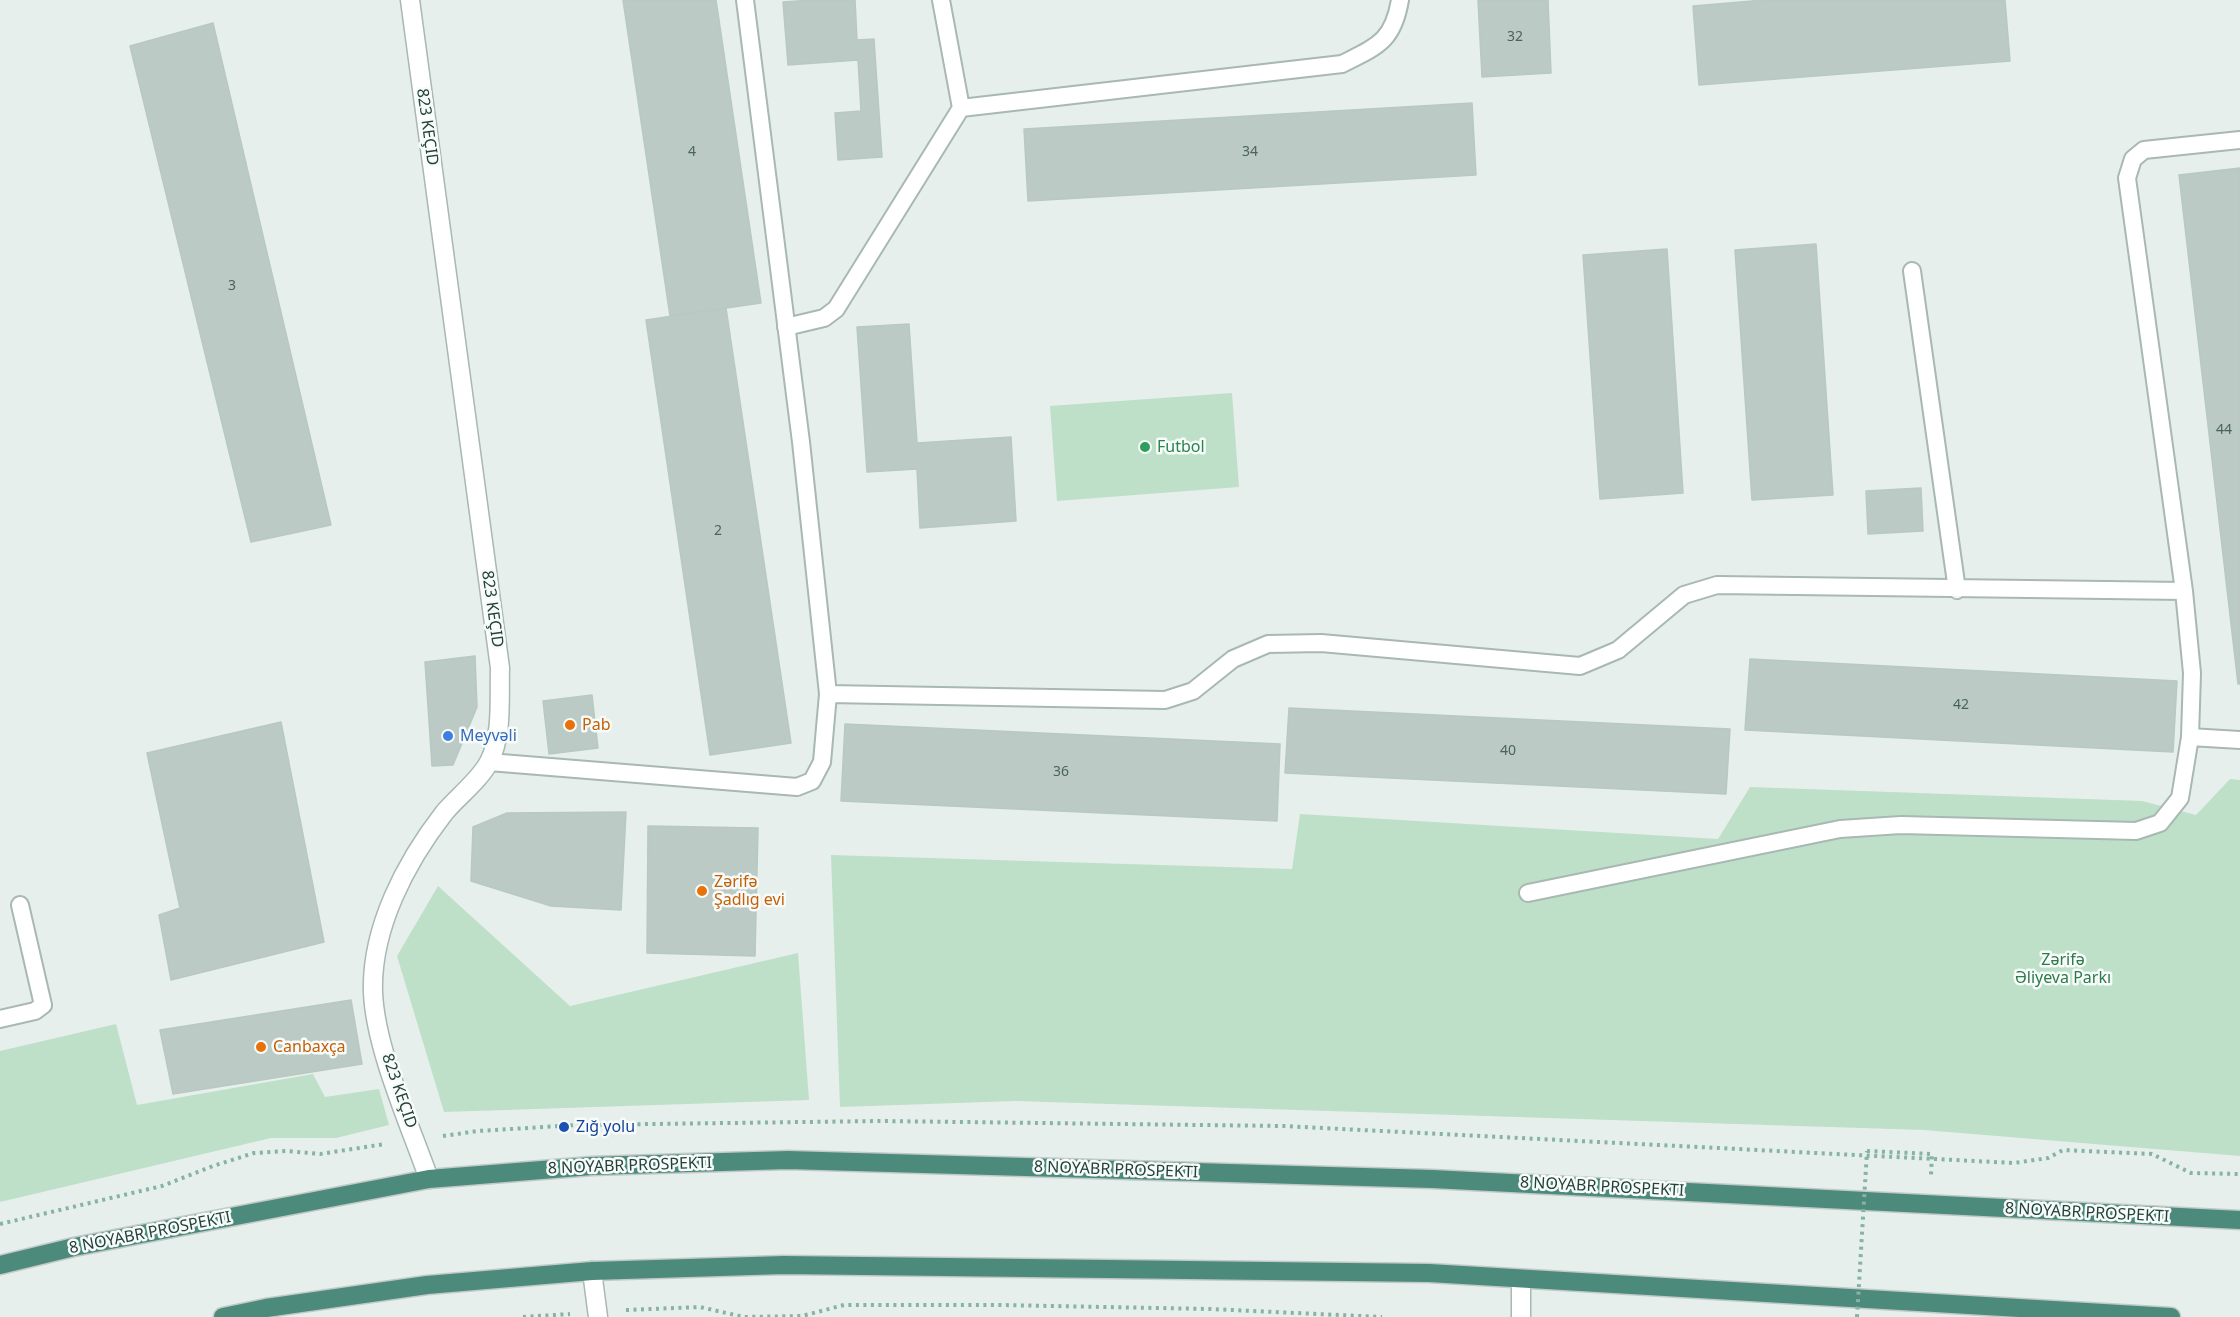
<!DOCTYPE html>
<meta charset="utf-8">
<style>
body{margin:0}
canvas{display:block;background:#e6efeb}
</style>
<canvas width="2240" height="1317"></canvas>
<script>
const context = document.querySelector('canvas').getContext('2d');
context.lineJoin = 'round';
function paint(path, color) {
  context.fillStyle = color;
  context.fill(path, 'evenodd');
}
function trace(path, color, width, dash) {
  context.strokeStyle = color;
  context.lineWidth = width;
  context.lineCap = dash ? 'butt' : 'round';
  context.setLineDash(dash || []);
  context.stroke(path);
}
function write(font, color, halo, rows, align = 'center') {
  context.font = font + ' "Noto Sans",sans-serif';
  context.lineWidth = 5;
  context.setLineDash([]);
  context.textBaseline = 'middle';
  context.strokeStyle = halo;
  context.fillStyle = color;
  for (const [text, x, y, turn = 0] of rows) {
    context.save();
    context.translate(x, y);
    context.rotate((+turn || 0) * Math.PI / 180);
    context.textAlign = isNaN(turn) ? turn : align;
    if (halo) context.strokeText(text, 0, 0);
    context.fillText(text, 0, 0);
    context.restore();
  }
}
paint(new Path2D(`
 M1232 393 1239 487 1057 501 1050 406Z
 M2230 779 2240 780V1156L1924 1130 1016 1101 840 1107 831 855 1292 869 1300 814 1718 839 1750 787 2142 801 2196 815Z
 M438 886 570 1006 798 953 809 1100 444 1112 397 956Z
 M116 1024 137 1105 313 1074 325 1097 379 1089 389 1125 336 1138H271L0 1202V1051Z`), '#bfe0c8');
const building = new Path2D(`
 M623 0H716L761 303 670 316Z
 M812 0H855L857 40 874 39 882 157 838 160 835 113 861 111 858 60 788 65 783 2Z
 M1478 0H1548L1551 73 1482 77Z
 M1764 0H2005L2010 61 1699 85 1693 6Z
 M213 23 331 525 251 542 130 46Z
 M1472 103 1476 175 1028 201 1024 129Z
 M2240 168V684H2238L2179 175Z
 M1816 244 1833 495 1752 500 1735 250Z
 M1667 249 1683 493 1600 499 1583 255Z
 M726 308 791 743 710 755 646 320Z
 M909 324 917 443 1011 437 1016 521 920 528 917 469 867 472 857 327Z
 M1921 488 1923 531 1868 534 1866 491Z
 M475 656 477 707 453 765 432 766 425 662Z
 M1750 659 2177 681 2173 752 1745 730Z
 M592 695 598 748 549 754 543 701Z
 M1289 708 1730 729 1726 794 1285 773Z
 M281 722 324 942 171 980 159 915 180 908 147 753Z
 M845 724 1280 744 1277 821 841 801Z
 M626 812 621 910 551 906 471 881 473 827 507 813Z
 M648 826 758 828 755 956 647 953Z
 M351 1000 362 1064 173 1094 160 1030Z`);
paint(building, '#bbcac4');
trace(building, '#b8c9c2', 1.5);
const service = new Path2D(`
 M961 108 1342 64C1378 46 1393 41 1400 0
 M1912 271 1957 590
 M786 327 824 318 836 309 961 108 941 0
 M828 694 1165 700 1193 691 1233 659 1268 644 1321 643 1580 666 1618 650 1684 595 1717 585 2184 591
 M2190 737 2240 740
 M489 762 797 787 812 781 822 762 828 694 801 442 745 0
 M1528 893 1840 829 1901 825 2136 831 2160 823 2180 798 2190 737 2192 673 2184 591 2127 178 2133 159 2144 150 2240 140
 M0 1019 35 1011 43 1005 20 905`);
const minor = new Path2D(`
 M410 0 500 668C499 697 503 735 489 762 479 781 457 797 444 813 406 862 371 928 373 992 375 1048 410 1125 429 1179
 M592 1271 598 1317
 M1521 1317V1279`);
const trunk = new Path2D(`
 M0 1265 74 1247 429 1179 592 1166 788 1160 1432 1179 2240 1220
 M223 1317 266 1308 427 1285 592 1271 784 1265 1429 1273 2171 1317`);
trace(service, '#a8b8b2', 20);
trace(minor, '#a8b8b2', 21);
trace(trunk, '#c2cac8', 21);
trace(new Path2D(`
 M443 1136 478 1131 577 1125 880 1121 1283 1126 2014 1163 2048 1158 2063 1150 2152 1154 2191 1173 2240 1174
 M1867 1151 1932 1154 1931 1175
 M0 1224 162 1186 213 1166 254 1153 287 1151 320 1154 385 1144
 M626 1310 700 1307 744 1317 802 1316 844 1305H1000L1210 1309 1382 1317
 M523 1317 570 1314`), '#86b3a5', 4, [3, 4.5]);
trace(service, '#fff', 16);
trace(minor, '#fff', 18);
trace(trunk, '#4c8a7c', 18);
trace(new Path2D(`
 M1857 1317 1867 1151`), '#86b3a5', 4, [3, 4.5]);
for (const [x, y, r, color] of [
 [1145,447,6,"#2e9e5b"],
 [570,725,6,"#e8710a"],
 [448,736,6,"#3f7fe0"],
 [702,891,6,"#e8710a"],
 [261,1047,6,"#e8710a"],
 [564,1127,6,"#1a4fb4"]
]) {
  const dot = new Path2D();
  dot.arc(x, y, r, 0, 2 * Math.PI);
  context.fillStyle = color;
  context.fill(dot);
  trace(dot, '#f7fbf9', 2);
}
write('14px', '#4a645c', null, [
 ["32",1515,37],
 ["4",692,152],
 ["34",1250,152],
 ["3",232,286],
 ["44",2224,430],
 ["2",718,531],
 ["42",1961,705],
 ["40",1508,751],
 ["36",1061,772]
]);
write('16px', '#24423a', '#f7fbf9', [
 ["823 KEÇID",427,127,82],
 ["823 KEÇID",492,609,82],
 ["823 KEÇID",399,1091,71],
 ["8 NOYABR PROSPEKTI",630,1166,-2],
 ["8 NOYABR PROSPEKTI",1116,1170,2],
 ["8 NOYABR PROSPEKTI",1602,1187,3],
 ["8 NOYABR PROSPEKTI",2087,1213,3],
 ["8 NOYABR PROSPEKTI",150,1233,-11]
]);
write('16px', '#27864d', '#f7fbf9', [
 ["Futbol",1157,447]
], 'left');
write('16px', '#c56008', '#f7fbf9', [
 ["Pab",582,725],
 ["Zərifə",714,882],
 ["Şadlıg evi",714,900],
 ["Canbaxça",273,1047]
], 'left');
write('16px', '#366cbe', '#f7fbf9', [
 ["Meyvəli",460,736]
], 'left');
write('16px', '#2d7a4b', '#f7fbf9', [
 ["Zərifə",2063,960],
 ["Əliyeva Parkı",2063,978]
]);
write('16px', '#164399', '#f7fbf9', [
 ["Zığ yolu",576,1127]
], 'left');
</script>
